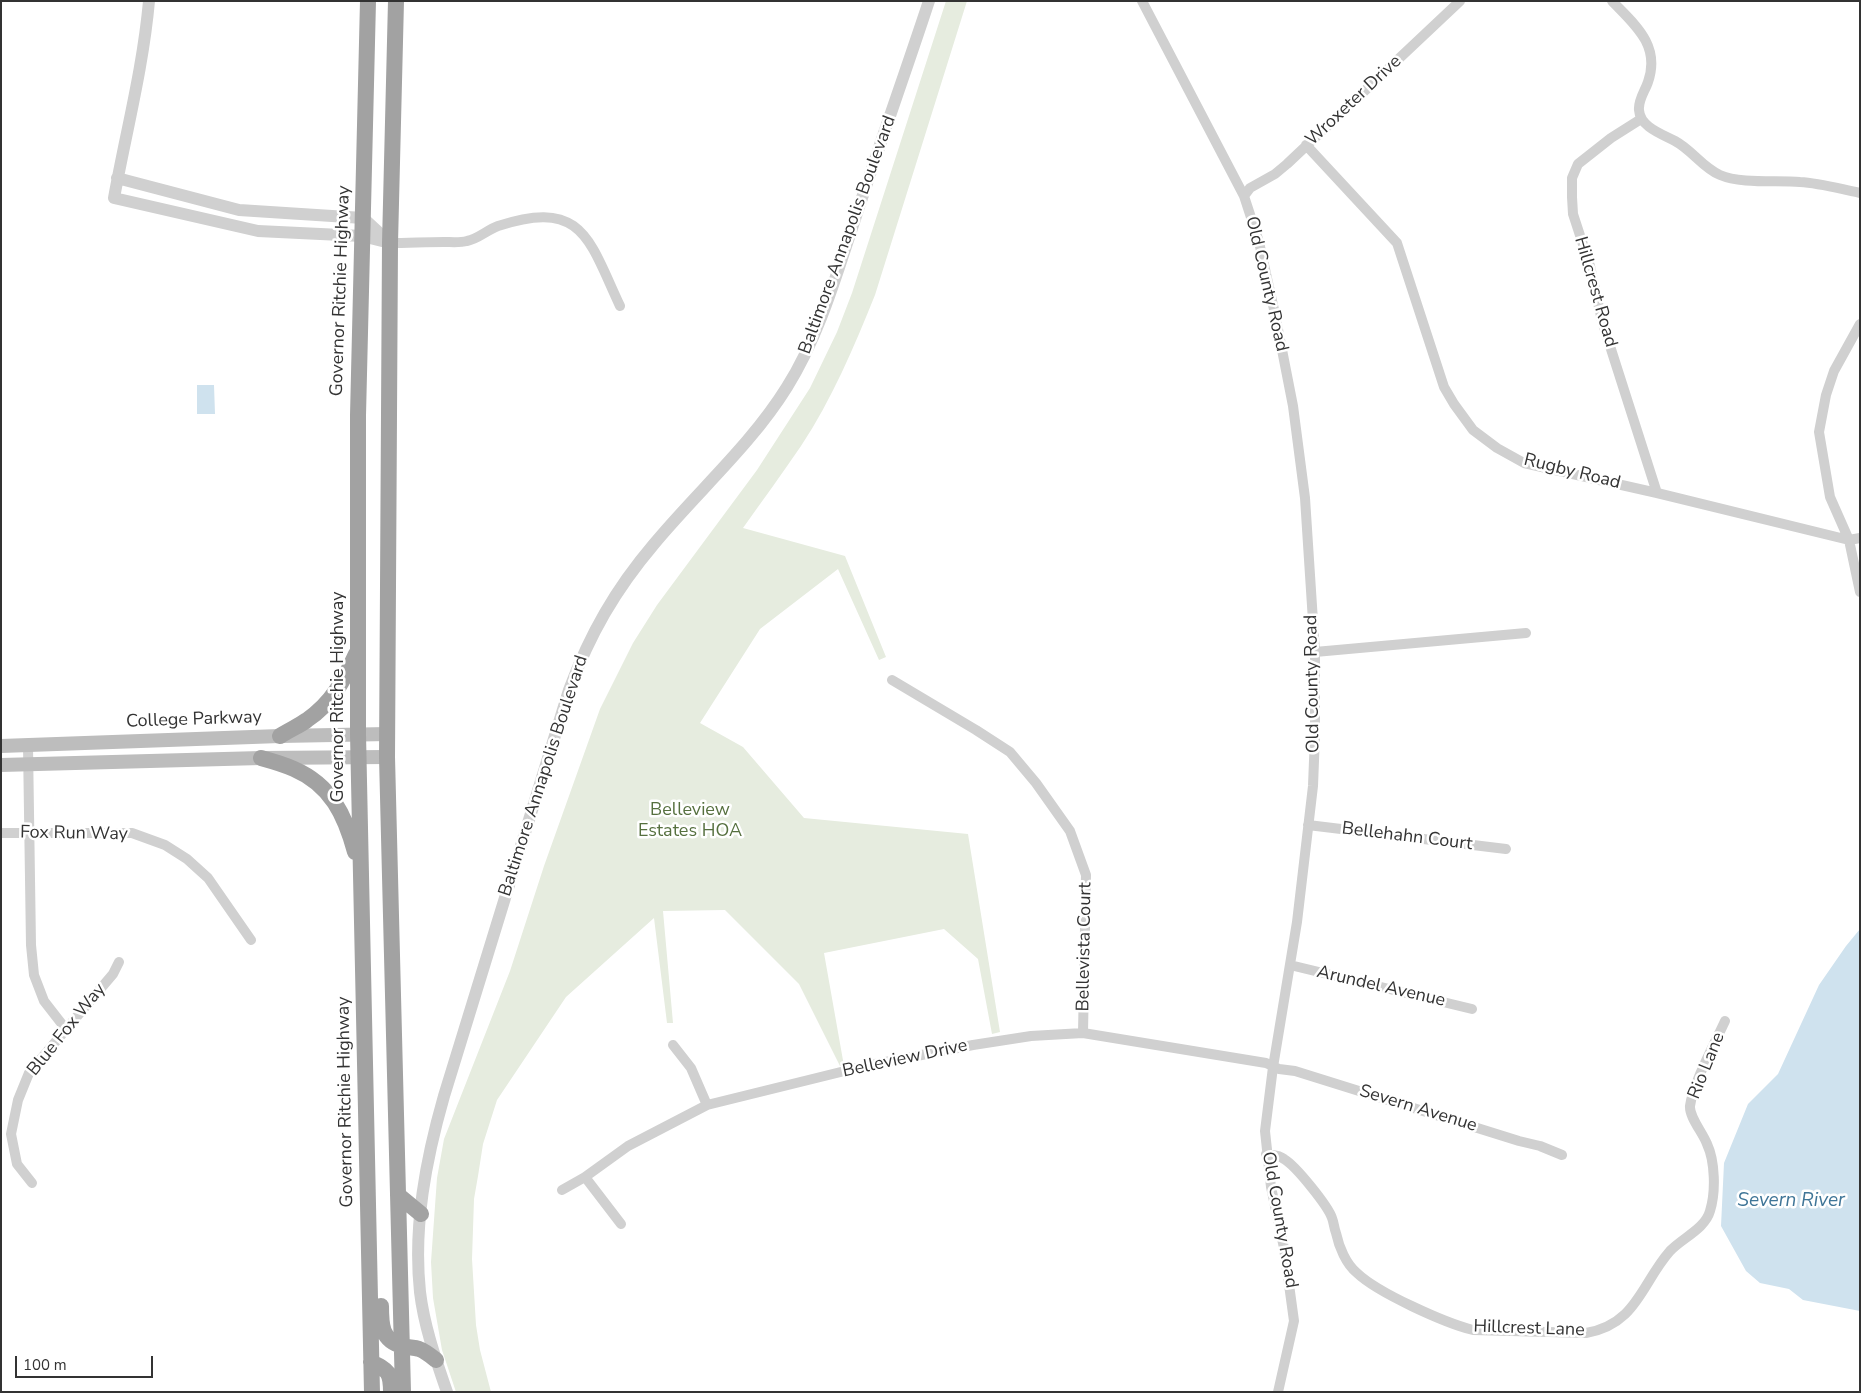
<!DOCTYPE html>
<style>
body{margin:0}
#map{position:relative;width:1861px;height:1393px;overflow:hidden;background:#fff;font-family:"Nunito Sans",sans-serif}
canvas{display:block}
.frame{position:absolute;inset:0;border:2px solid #333;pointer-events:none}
.scale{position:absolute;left:15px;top:1356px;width:138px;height:22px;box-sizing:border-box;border:2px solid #333;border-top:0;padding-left:6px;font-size:15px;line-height:18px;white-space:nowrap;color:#333;-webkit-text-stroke:4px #fff;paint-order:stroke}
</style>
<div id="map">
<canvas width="1861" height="1393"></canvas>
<div class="frame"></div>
<div class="scale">100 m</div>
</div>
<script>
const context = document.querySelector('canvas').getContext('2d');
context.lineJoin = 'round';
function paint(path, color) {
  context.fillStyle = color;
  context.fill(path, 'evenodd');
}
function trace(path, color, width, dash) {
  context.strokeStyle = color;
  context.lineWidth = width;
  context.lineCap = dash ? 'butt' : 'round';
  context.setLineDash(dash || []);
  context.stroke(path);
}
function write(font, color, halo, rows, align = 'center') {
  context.font = font + ' "Nunito Sans",sans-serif';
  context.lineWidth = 5;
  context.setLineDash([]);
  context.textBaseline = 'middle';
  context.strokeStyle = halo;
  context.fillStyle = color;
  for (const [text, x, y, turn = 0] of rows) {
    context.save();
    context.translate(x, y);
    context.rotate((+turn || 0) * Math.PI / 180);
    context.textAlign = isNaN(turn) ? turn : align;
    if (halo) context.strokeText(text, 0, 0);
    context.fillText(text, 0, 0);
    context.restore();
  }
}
paint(new Path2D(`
 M946 1H967L875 295C854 347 832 399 801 446 782 474 762 501 743 528L845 556 886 657 879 660 838 569 760 629 700 723 743 747 804 818 968 834 1000 1032 992 1034 978 959 944 929 824 953 844 1066H840L799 984 725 910 663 911 673 1023H667L654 918 566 997 497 1100 483 1144 478 1176 474 1199 472 1259 476 1325 480 1350 491 1392H456L442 1350 433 1298 431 1262 437 1178 444 1139 510 971 544 866 600 709 633 643 657 605 757 470 810 388 837 332 852 293Z`), '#e6ecdf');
paint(new Path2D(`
 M197 385H214L215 414H197Z
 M1860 929V1311L1803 1300 1789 1289 1760 1283 1746 1271 1721 1226 1724 1163 1748 1104 1778 1074 1819 985 1846 946Z`), '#cfe2ee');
trace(new Path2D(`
 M1142 1 1244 196 1259 242 1275 314 1293 406 1305 498 1315 652V735L1313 786 1297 922 1273 1067 1265 1131 1271 1187 1284 1248 1294 1321 1278 1392
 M1612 1C1634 24 1661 45 1648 82 1645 91 1638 100 1639 110 1640 127 1662 134 1675 141 1692 150 1703 168 1720 175 1741 184 1777 180 1800 182 1820 183 1840 189 1860 193
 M1641 119 1611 138 1578 164 1572 178V197L1573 214 1590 266 1602 321 1657 493
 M1306 145 1397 243 1444 387 1454 404 1473 430 1497 448 1524 463 1657 493 1849 540 1860 538
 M1244 196 1250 188 1275 174 1287 164 1460 1
 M390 243C408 243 426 242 444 242 451 242 460 243 467 241 478 239 487 230 498 226 583 198 589 240 620 306
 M1860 324 1834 371 1826 395 1819 432 1830 497 1849 540 1860 592
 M1315 652 1526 633
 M892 680 976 730 1010 752 1036 783 1070 831 1086 875 1083 1033
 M28 746 31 945 34 975 44 1001 65 1028
 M1308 825 1506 849
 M1 833H132L165 845 187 859 208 878 251 940
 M1290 965 1472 1009
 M673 1045 691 1068 707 1105
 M1266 1154C1272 1155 1279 1155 1284 1159 1296 1166 1328 1206 1332 1218 1334 1223 1334 1228 1336 1233 1339 1247 1346 1264 1357 1273 1378 1293 1445 1323 1473 1330L1586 1333C1637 1324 1641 1284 1670 1251 1682 1238 1705 1229 1710 1211 1716 1192 1715 1161 1707 1144 1703 1133 1689 1117 1690 1106 1693 1083 1715 1043 1725 1021
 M585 1177 621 1224
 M32 1183 17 1164 11 1134 18 1100 29 1073 113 974 119 962
 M562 1190 585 1177 628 1146 707 1105 865 1066 973 1045 1031 1036 1083 1033 1266 1063 1279 1069 1295 1071 1519 1141 1540 1146 1562 1155`), '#d0d0d0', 10);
trace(new Path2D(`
 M149 1C143 68 126 132 114 198L258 231 362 236 390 243
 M117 178 239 210 363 218 389 242
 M447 1392C436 1360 424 1326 420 1292 413 1226 426 1159 444 1096L569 690C590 634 615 590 654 544 698 491 751 445 787 387 819 336 836 276 855 219 879 146 905 74 929 1`), '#d0d0d0', 12);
trace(new Path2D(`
 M1 746 280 736 388 734
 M1 765 261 758 387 757`), '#bdbdbd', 14);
trace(new Path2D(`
 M368 1 358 415V734L372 1392
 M396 1 390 243 387 757 403 1392
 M280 736C289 730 299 726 307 720 332 703 344 680 356 654
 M261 758C272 761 283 764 294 769 331 785 345 815 355 852
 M398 1195 421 1214
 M381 1306C381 1324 381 1341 403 1346 408 1348 414 1347 419 1349 425 1351 431 1356 436 1360
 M371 1362C388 1370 391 1372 391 1392`), '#a2a2a2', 16);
write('18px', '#333', '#fff', [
 ["Wroxeter Drive",1354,101,-43],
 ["Baltimore Annapolis Boulevard",848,235,-70],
 ["Old County Road",1266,284,77],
 ["Governor Ritchie Highway",341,291,-88],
 ["Hillcrest Road",1595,292,74],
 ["Rugby Road",1572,472,14],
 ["Old County Road",1313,684,-91],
 ["Governor Ritchie Highway",339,697,-90],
 ["College Parkway",194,720,-2],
 ["Baltimore Annapolis Boulevard",544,776,-72],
 ["Fox Run Way",74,834,1],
 ["Bellehahn Court",1407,837,7],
 ["Bellevista Court",1085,947,-89],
 ["Arundel Avenue",1381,987,13],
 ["Blue Fox Way",67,1030,-51],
 ["Belleview Drive",905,1059,-12],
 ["Rio Lane",1707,1066,-68],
 ["Governor Ritchie Highway",346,1102,-91],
 ["Severn Avenue",1418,1109,17],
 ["Old County Road",1279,1220,80],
 ["Hillcrest Lane",1529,1329,2]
]);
write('18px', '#56703f', '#fff', [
 ["Belleview",690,811],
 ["Estates HOA",690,832]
]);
write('italic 19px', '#3f7597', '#fff', [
 ["Severn River",1791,1201]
]);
</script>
